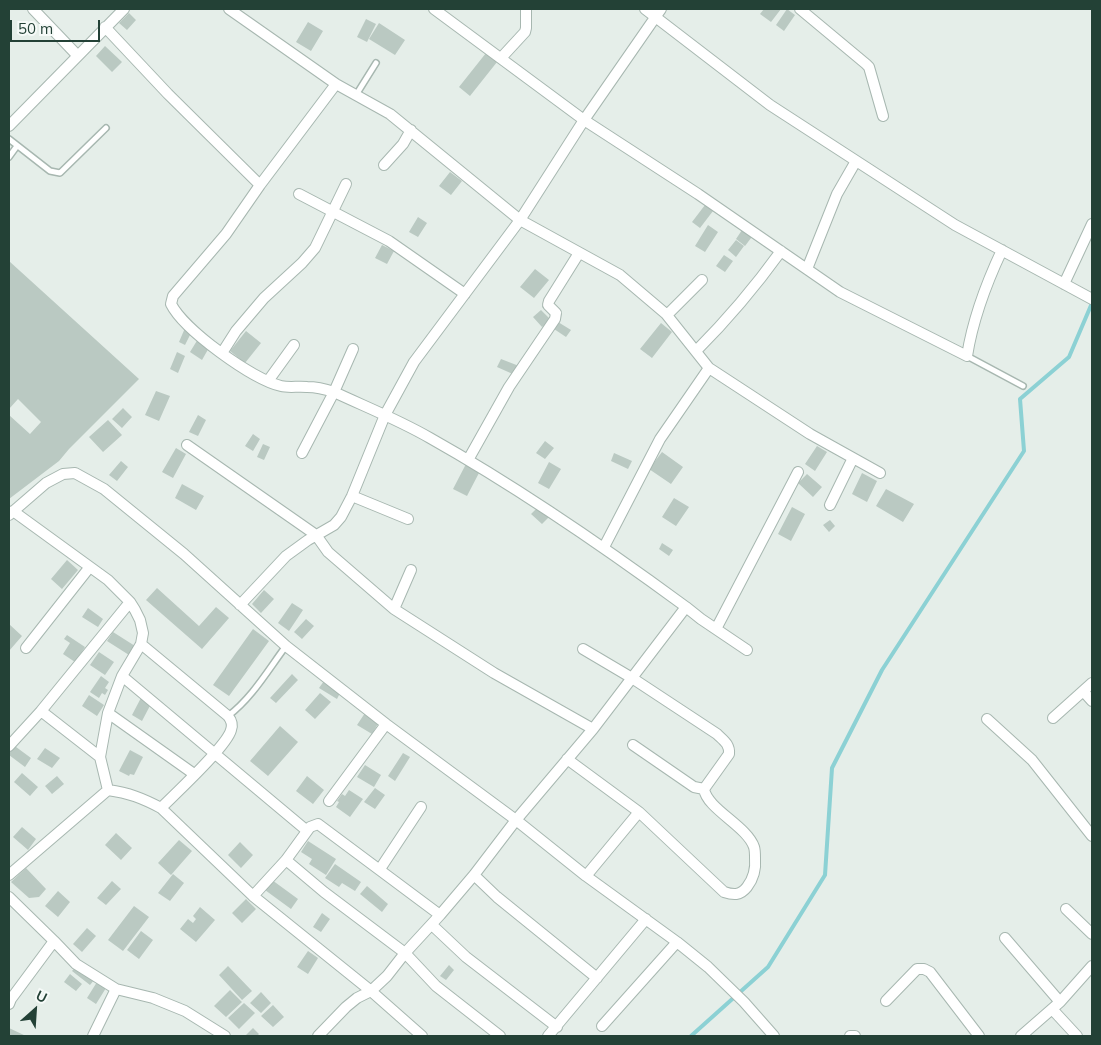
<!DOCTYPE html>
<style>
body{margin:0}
#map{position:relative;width:1101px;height:1045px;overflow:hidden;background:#e5eee9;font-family:Mulish,sans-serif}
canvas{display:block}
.frame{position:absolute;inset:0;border:10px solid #234136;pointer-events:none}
.north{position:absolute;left:10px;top:985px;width:50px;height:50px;-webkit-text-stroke:4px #f6faf8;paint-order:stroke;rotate:26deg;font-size:14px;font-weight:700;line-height:20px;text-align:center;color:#234136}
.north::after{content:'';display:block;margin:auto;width:18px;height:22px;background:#234136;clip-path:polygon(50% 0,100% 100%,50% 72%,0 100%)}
.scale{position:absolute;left:10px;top:20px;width:90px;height:22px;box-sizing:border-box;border:2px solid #234136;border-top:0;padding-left:6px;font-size:15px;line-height:18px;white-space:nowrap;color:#234136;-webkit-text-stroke:4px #f6faf8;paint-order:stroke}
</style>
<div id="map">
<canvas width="1101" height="1045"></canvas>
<div class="frame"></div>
<div class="north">U</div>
<div class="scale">50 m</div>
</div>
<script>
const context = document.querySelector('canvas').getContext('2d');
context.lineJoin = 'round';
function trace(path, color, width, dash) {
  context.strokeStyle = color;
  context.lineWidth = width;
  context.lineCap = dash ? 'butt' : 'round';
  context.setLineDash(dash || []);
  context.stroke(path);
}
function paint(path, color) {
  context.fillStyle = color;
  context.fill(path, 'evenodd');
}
trace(new Path2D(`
 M691 1036 768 967 825 875 832 768 882 670 1024 451 1020 399 1069 357 1092 303`), '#8cd1d4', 4);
paint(new Path2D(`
 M764 9H781L771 22 760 14Z
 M787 9 795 15 784 31 776 25Z
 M129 13 136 20 127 30 119 23Z
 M366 19 376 24 367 42 357 37Z
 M308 22 323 31 311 51 296 42Z
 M379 23 405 40 395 55 369 39Z
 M105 46 122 62 112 72 96 56Z
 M486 53 497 62 470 96 459 87Z
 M450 172 462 181 451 195 439 186Z
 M705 205 713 211 700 228 692 222Z
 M418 217 427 223 418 237 409 232Z
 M708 225 718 232 705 252 695 246Z
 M744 227 754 234 745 246 736 239Z
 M736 240 744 246 736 257 728 250Z
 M382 245 394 251 387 264 375 258Z
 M724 255 733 261 725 272 716 266Z
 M9 261 139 379 69 449 59 461 9 499V415L30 434 41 422 18 399 9 409Z
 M535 269 549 280 534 298 520 287Z
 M541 310 551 320 542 327 533 317Z
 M558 322 571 330 566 337 554 329Z
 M661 323 672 332 652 358 640 349Z
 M185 328 192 331 185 345 179 342Z
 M246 331 261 343 245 363 230 351Z
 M198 339 210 346 202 360 190 352Z
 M177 352 185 356 178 373 170 369Z
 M501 359 519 366 515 375 497 367Z
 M156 391 170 396 159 421 145 415Z
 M123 408 132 417 122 428 112 419Z
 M198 415 206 420 198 436 189 432Z
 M108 420 122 435 103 452 89 437Z
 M253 434 260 439 253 451 245 446Z
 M545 441 554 448 545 459 536 453Z
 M263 444 270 447 264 460 257 457Z
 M817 446 827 452 815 471 805 464Z
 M176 448 186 454 173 478 162 472Z
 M662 452 683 467 671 484 649 469Z
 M614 453 632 461 628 469 611 461Z
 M121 461 128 467 117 481 109 475Z
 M549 462 561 469 549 489 538 483Z
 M466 464 480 471 467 496 453 489Z
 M862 473 877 481 867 502 852 494Z
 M807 474 822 487 813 497 798 483Z
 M182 484 204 496 196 510 175 498Z
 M886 489 914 504 903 522 876 506Z
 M674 498 689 507 676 526 662 517Z
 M540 505 550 516 542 524 531 514Z
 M792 507 805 514 791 541 778 534Z
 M830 520 835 526 829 532 823 525Z
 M662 543 673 550 669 556 659 549Z
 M67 560 78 570 62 589 51 579Z
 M157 588 199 626 216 607 229 618 202 649 146 600Z
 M264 590 274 599 261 613 252 604Z
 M292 603 303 610 289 631 278 623Z
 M88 608 103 619 98 627 82 617Z
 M306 619 314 626 302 639 294 632Z
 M9 624 22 636 9 651Z
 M253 629 269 641 229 696 213 685Z
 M113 632 135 646 129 655 107 641Z
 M67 635 85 647 75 662 63 654 70 643 64 639Z
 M99 652 114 662 105 675 90 665Z
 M292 674 298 680 276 703 270 698Z
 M101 676 109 682 105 688 108 690 105 695 102 693 99 698 90 692Z
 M324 681 341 691 337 699 319 688Z
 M320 693 331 702 315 719 305 710Z
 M143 694 153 700 142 721 132 715Z
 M89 695 104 705 97 716 82 706Z
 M365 713 379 722 372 734 357 725Z
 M280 726 298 742 268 776 250 761Z
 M12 744 31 758 25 767 9 755V748Z
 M45 748 60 758 52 768 37 759Z
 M130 750 143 757 134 775 130 774 129 776 119 771Z
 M403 753 410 757 395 781 388 776Z
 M365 765 381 775 374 787 357 777Z
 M22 773 38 787 30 796 14 782Z
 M57 776 64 784 52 794 45 786Z
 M307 776 324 790 313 804 296 791Z
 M375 788 385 795 375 809 364 802Z
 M349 790 363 799 350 817 336 807 339 802 337 801 342 794 345 796Z
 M22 827 36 839 28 850 13 837Z
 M116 833 132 848 121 860 105 845Z
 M179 840 192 851 171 875 158 863Z
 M308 841 336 859 326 875 309 864 312 859 301 852Z
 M240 842 253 855 241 868 228 855Z
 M335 864 361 882 355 891 342 883 339 887 325 878Z
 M26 868 46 889 39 897 29 898 11 882Z
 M173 874 184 883 170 901 158 893Z
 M272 880 298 899 291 909 265 890Z
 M112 881 121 889 106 905 97 898Z
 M367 886 388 904 382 912 360 894Z
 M58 891 70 902 58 917 45 906Z
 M246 899 256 909 242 923 232 913Z
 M134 906 149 917 123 951 108 940Z
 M200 907 215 920 196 942 180 929 188 919 193 923 196 919 193 916Z
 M322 913 330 919 321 932 313 927Z
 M87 928 96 936 82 952 73 944Z
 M141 931 153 940 139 959 127 950Z
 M308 951 318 958 308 974 297 967Z
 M449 965 454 970 446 980 440 976Z
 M76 966 94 980 90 985 72 971Z
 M228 966 252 991 242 1000 219 975Z
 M70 974 82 984 76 991 64 982Z
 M97 982 106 988 96 1004 87 998Z
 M230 990 242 1002 226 1017 214 1006Z
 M261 992 271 1003 261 1013 250 1003Z
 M244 1003 255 1013 239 1029 228 1018Z
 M273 1005 284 1017 273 1027 261 1016Z
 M9 1028 26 1036H9Z
 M253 1028 259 1034 257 1036H245Z`), '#bac9c2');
const lane = new Path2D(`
 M356 95 376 63
 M9 139 50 171 60 173 106 128
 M9 157 17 146
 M967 356 1023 386
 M228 716C252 698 268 670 286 646`);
const street = new Path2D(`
 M33 9 77 55
 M229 9 336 84 390 114 520 220 620 275 666 314 709 368 810 434 880 473
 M434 9 584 120 698 194 840 292 967 356C973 318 986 284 1002 250
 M645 9 770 105 955 225 1092 299
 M800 9 866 64 869 67 883 116
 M105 27 168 94 260 185 226 234 173 296 171 304C184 330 252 379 281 386 289 388 298 386 307 387 317 387 325 389 334 392 366 407 399 420 430 438 519 488 603 546 686 607L593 729 516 820 474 875 440 915 405 953 387 976 371 991 357 998 346 1007 318 1036
 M501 58 525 32 526 28V9
 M9 126 124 9
 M384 165 403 144 411 130
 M260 185 336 84
 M299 194 389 241 465 294
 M807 269 837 194 856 161
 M1064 284 1092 224
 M667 315 702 280
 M696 351C727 320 755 287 781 251
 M222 353 236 331 264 298 302 263 315 248 346 184
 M268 381 294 345
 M187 445 316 535 328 552 394 609 494 673 593 729
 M302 453 334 392 353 349
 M468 460 509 387 555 319 556 313 548 305 549 301 579 253
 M352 496 408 519
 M830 505 853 458
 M13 511 108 580 130 602 135 610 140 620 143 633 141 644 122 676 108 713 100 757 108 790
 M9 515 46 483 63 474 75 473 104 489 184 554 286 646 386 724 516 820 586 876 677 942 708 967 744 1002 774 1036
 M604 547 660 439 709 368
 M240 605 286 556 308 540 334 525 341 517 352 496 385 415 414 362 520 220 584 120 661 9
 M686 607 701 619 747 650
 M394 609 411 570
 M716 629 798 472
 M141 644 228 716C232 721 233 725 231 730 227 746 175 794 161 808
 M26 648 89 568
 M122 676 306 830
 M1084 692 1092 701
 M41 711 100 757
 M108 713 194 774
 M1053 718 1092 683
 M987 719 1032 760 1092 836
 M633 745 694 787 704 789
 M9 746 41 711 130 602
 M567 759 639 812 724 892C733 895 740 896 747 887 754 878 756 869 755 858 755 855 755 850 754 847 747 826 707 809 704 789L729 754C730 744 723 740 717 734L632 678 583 649
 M329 801 386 724
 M286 860 324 892 405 953 436 986 500 1036
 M380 869 421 807
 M9 875 108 790C129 793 142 798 161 808L253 896 371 991 422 1036
 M474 875 497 897 597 978
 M586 876 639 812
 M253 896 286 860 310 827 318 824 440 915
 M9 897 54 941 11 999 9 1004
 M1066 909 1092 934
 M432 925 466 957 557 1027
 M1005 938 1060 1002
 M54 941 76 964 116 989 153 998 185 1011 225 1036
 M886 1001 917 969H924L930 972 979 1036
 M1052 1009 1077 1036
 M602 1026 677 942
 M93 1036 116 989
 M548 1036 646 919
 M850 1036H855
 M1021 1036 1060 1002 1092 966`);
trace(lane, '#a7b7b0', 8);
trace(street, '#a7b7b0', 12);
trace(lane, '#fff', 5);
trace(street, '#fff', 10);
</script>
